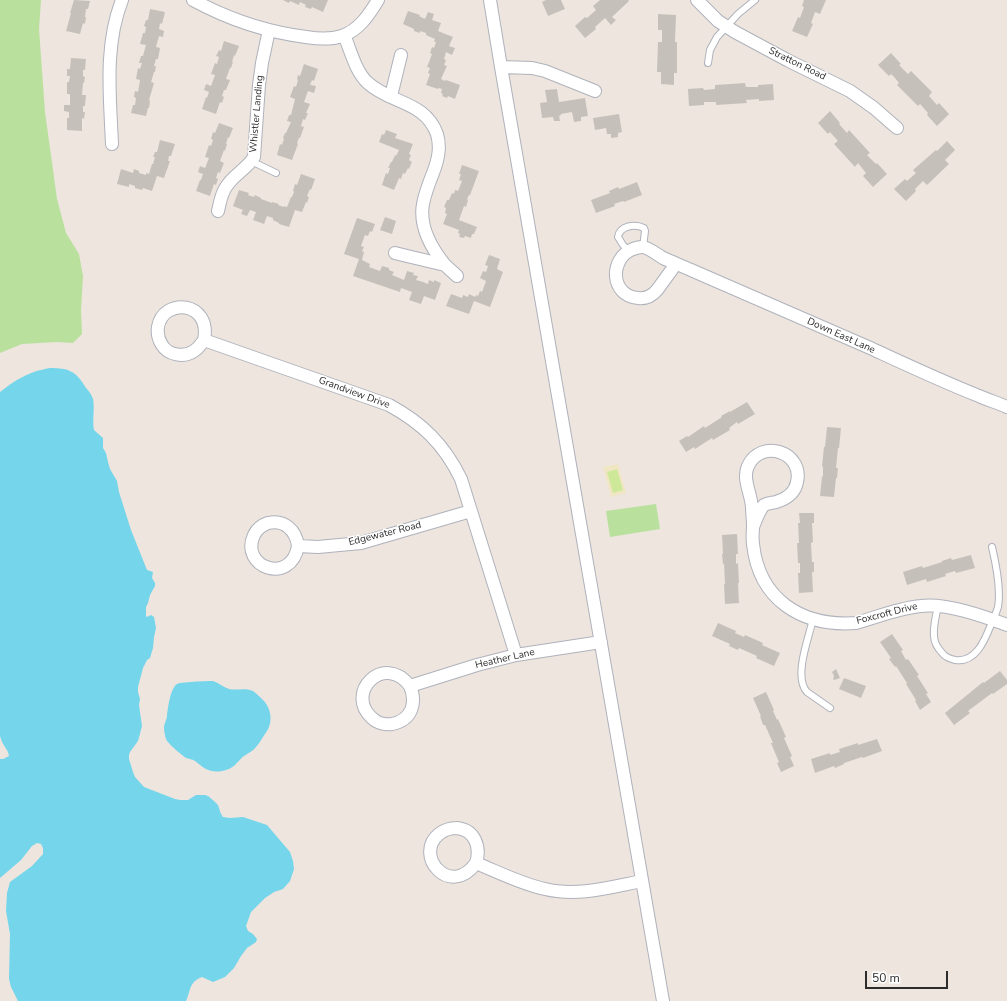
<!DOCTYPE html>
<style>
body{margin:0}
#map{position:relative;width:1007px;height:1001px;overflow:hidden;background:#ede5de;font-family:"Nunito Sans",sans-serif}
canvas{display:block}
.scale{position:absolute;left:865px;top:971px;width:83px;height:18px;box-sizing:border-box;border:2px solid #2c2c2c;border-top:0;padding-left:5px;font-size:12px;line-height:14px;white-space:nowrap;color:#2c2c2c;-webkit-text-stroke:3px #fff;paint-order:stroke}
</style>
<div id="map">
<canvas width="1007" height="1001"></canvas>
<div class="scale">50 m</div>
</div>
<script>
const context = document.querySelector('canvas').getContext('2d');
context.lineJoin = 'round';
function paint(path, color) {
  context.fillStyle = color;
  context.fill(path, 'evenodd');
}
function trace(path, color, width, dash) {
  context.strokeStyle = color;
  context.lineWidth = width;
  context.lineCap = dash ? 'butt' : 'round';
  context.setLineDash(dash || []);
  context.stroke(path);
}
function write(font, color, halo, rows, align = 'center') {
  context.font = font + ' "Nunito Sans",sans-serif';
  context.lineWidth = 3;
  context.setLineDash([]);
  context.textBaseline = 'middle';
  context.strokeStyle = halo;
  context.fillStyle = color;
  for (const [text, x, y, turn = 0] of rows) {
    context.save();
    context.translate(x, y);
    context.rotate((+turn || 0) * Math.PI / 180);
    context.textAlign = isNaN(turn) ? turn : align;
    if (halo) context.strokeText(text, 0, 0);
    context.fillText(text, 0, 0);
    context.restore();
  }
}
paint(new Path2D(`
 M0 0H41L39 29 45 112 57 199 66 233 79 254 83 276 81 310 82 334 73 343 57 342 22 344 0 353Z
 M656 504 660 529 610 537 606 511Z`), '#b9e19d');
paint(new Path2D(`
 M618 464 626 493 611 497 603 467Z`), '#f0e6c3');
paint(new Path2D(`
 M617 469 623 490 613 493 607 472Z`), '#cde899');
paint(new Path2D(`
 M50 368C69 368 76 371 86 388 89 391 91 394 93 399 95 409 92 420 94 430L103 438V448L106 453 108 462 110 469 117 481 119 492 131 530 147 570 153 572 152 578 155 583V586L150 595 148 603 146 607V616L147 617 151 615 154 617 156 628 154 637 153 648 150 658 147 660 143 668 138 687V692L140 699 139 705 142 726 138 741 130 752 129 755V759L133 772 135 777 144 787 175 799 180 800H188L196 795H205L208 796 214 801 218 805 221 814 223 817 230 818 243 817 267 825 290 852 293 861 294 869 290 881 283 889 274 892 265 898 251 912 246 926 248 931 253 934 257 939 256 942 247 948 241 956 234 968 225 977 213 982 202 977C189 982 191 990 186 1001H18L11 987 9 979 10 934 6 911 7 893 10 882 32 866 43 854V848L41 844 37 843 32 846 21 860 0 878V759H3L9 756 8 752 2 742 0 736V392C17 379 28 372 50 368Z
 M213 681C219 683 223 687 229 689 236 691 245 687 253 691 256 693 259 696 262 699 269 705 273 717 269 727 268 730 265 734 263 737 261 740 259 744 256 747 253 751 248 753 244 756 241 758 238 762 235 765 227 772 214 774 204 768 201 766 198 763 195 761 192 759 189 759 186 758 182 755 168 744 166 739 165 736 164 731 164 727 164 723 167 720 167 716 168 708 170 689 177 684 179 682 207 681 213 681Z`), '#75d5eb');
paint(new Path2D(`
 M74 0 90 1 88 9H86L85 17H86L85 24 83 23 80 34 66 31 71 13H70Z
 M283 0H328L323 12 312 7 311 9 305 7 306 5 300 2 299 5 290 1 289 3Z
 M546 0H561L565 9 548 16 542 2Z
 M600 0H628L629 1 612 17 616 20 611 25 605 18 595 27 596 29 585 38 575 26 585 17 587 18 596 10 593 6Z
 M804 0H826L820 14 815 12 811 23 813 24 807 37 792 31 798 17 800 18 804 7 802 6Z
 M150 9 165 12 162 24 160 23 159 29 164 31 163 37 159 36 156 47 160 48 158 59H156L154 66H156L155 72H154L151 82 154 83 149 100 150 101 149 108H148L146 116 131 113 133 105H135L136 98 134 97 135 91 138 92 140 80 136 79 138 68 140 69 142 63H139L141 56H143L146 45 140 44 143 33H145L146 27 144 26 146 20H148Z
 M408 11 420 15 419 16 425 19 428 12 434 14 432 20 441 23 438 31 453 37 449 46 455 48 452 55 446 52 444 59 446 60 444 65 447 66 441 79 445 81 446 80 460 85 455 99 448 96 447 98 442 96 443 94 441 93 442 89 438 88V89L426 85 430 74 428 73 430 68 427 67 432 54 430 53 432 47 434 48 436 42H434L435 39 426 35V33L420 31V33L414 31V29L403 24Z
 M658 14 676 15 675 42H677V73H674V85L661 84V72H657L658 42H662V30H658Z
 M224 41 239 46 235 56 234 55 232 62H233L231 68H230L226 79 230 80 226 90H224L222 96 224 97 222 103 220 102 216 114 202 109 206 97 207 98 209 92 204 90 206 84 211 86 215 75 211 74 215 63 217 64 219 57 216 56 219 50 221 51Z
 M891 53 901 64 899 65 908 74 911 71 932 92 929 96 937 105 939 103 949 114 937 126 927 115 928 113 920 104 918 106 897 85 899 83 895 78 891 74 889 76 878 65Z
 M71 58 86 59 85 70H83V76L85 77 84 83H83L82 95H86L85 106H83V112H85L84 119 82 118V131L67 130V118H69V112L64 111V105H70V94H67V82H69L70 76H67V69H70Z
 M304 64 318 69 314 81 312 80 310 85 316 86 314 93 308 91 304 102 310 104 306 113H308L305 120 303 119 301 126 304 127 300 138H299L297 143 298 144 292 160 277 155 280 144 282 145 284 139 283 138 285 133H286L291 122 287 121 289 115H291L295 99 290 97 294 86 296 87 298 80 297 79 298 75 300 76Z
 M745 83 746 87H758V85L773 84 774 100 759 101V99L746 100 747 103 716 105V102H704V105L689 106 688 89 703 88 704 90 715 89V85Z
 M557 89 559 102 585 98 588 116 581 117V121L574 122 572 112 561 114V115L559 116 560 121H554L553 117 542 118 540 103 547 102 545 90Z
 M830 111 840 123 839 124 847 133 849 130 870 153 867 155 876 164 877 163 887 174 873 187 863 176 866 173 858 163 855 167 834 144 838 141 830 132 828 134 818 123Z
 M619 114 622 132 618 133V137L611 138V134H607L606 128 595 130 593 118Z
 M219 123 233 128 229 138 228 137 226 144H227L225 151 224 150 220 161 224 163 220 173 218 172 216 178 218 179 216 185 214 184 210 196 196 191 200 180H201L203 174 198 172 200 166 205 168 209 158 205 157 209 145 211 146 213 140 211 139 213 132 215 133Z
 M386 130 397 134 395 138 413 144 409 154 411 155 409 160 412 162 409 169 408 168 405 174 403 173 401 179 399 178 394 190 382 185 386 173 388 174 390 168H388L391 162H392L395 155 396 156 399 150 379 142 382 134 384 135Z
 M160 140 175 144 171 156H169L168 161H170L164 178 157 176 152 191 143 188 142 190 135 188V186L129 184V187L117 184 121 169 133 173 134 169 139 171V173L146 175V173L149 174 152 164H153L155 157H153L155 152H157Z
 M947 141 955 150 945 160 949 164 927 185 923 181 915 189 916 191 906 201 894 189 905 179 907 181 916 173 913 170 936 150 937 151Z
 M462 165 479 171 470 195H469L467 199 468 200 466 207 464 206 459 220 477 227 474 234H472L471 238 465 236 464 238 459 237 460 234 458 233 459 230 443 224 447 214 445 213 446 208 444 207 447 200H449L452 193 454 194 455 190 458 191 462 181 459 180 461 174H459Z
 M301 174 315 179 311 190 310 189 307 196 309 197 307 203 306 202 302 212 295 210 289 227 279 224V223L273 220V218L267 216 264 224 253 220 256 212 250 210 247 216 241 214 243 210 233 206 239 190 249 193 248 195 254 197 255 195 261 198V199L272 203V202L279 204 278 205 284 207V206L287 207 291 197H292L294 192 293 191 295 184 297 185Z
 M637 182 642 195 624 202 623 201 614 204 615 206 596 213 591 200 610 193 609 191 618 187 619 189Z
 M385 217 396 221 392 234 380 230Z
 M357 218 375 224 372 232 370 231 368 236 365 235 361 246 364 247 362 251 364 252 362 260 370 264 369 267 380 271 382 266 389 268V270L394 272 392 275 404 280 407 271 414 273 413 275 418 276 416 280 423 282 428 284 429 280 434 282V280L441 283 435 300 424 296 421 304 409 300 412 292 401 288 400 292 353 276 359 259 344 254Z
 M489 255 500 259 497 269 503 272 490 307 474 301 469 314 446 306 451 294 462 298 463 295 468 297 469 294 475 297 476 295 478 296 480 291 482 292 486 281 480 278 483 271 486 272 488 266 485 265Z
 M747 402 755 414 738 424 737 422 729 428 730 430 713 440 712 438 695 449 694 447 686 452 679 441 687 436 688 437 704 426 705 428 722 417 721 416 730 411V412Z
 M827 427 841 428 839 448H838L836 468H838L837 478H836L834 497 820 496 822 476 823 477V467L822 466 824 447H825Z
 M799 513H814V523H812L813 542 811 543 812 562H814V572H812L813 592 799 593 798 573H800V563H798L797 543H799L798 523H800Z
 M737 534 738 554H736V564L738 563 739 583H738L739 603 725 604 724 584H725L724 564H723L722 554H723L722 535Z
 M971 555 975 568 956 573 955 571 945 574 946 576 927 582 926 579 907 585 903 572 922 566 923 568 942 562V561L951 558 952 560Z
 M718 623 736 631 735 633 744 637 745 635 763 643 762 645 780 653 774 666 756 658 757 656 739 648 738 650 729 646 730 644 712 636Z
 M892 634 903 650 901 651 906 660 908 659 919 675 917 676 928 693 926 694 931 702 920 710 915 701 916 700 906 684 907 683 896 666 895 667 889 659 891 658 880 642Z
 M836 669 840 678 834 680 833 679 834 676 832 672Z
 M1000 671 1007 680V684L993 694 992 693 968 711 970 713 954 725 945 713 983 682 984 683Z
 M844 678 866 686 861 698 839 689Z
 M766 692 774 710 773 711 777 720 778 719 786 737 784 738 792 756 790 757 794 766 781 772 777 763 779 762 771 743H773L765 725H763L760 716H761L753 698Z
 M877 739 882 751 863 758 862 757 844 763V764L835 768 834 766 815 773 811 759 830 753V755L840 752 839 749 858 743V745Z`), '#c5c1ba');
const service = new Path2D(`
 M708 63 710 50 717 37 738 14 755 0
 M251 161 276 173
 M629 251 623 245 618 237C620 225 635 224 644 228L645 231 643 247
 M938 606C936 616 933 626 934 636 934 643 939 650 944 655 947 658 951 659 955 660 975 663 984 642 990 627 993 621 996 614 998 607 1001 590 996 564 992 547
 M813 619C809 637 793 677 807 692L830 708`);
const minor = new Path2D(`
 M193 0C228 19 267 32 306 37 318 39 330 40 342 36 359 30 369 15 378 0
 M490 0 501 67 663 1001
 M697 0 718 21 735 32 789 61 850 91 874 108 897 128
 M344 35C351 51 355 71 368 83 391 104 425 101 437 134 441 148 438 160 433 173 429 183 425 193 423 204 419 226 432 249 445 265
 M501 67 532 68 545 71 595 91
 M391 96 401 55
 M112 144C110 96 104 46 122 0
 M218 211C220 203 221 194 226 187 233 175 247 169 254 157L259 85 262 63 269 30
 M395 253 407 256 445 265 457 276
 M676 264 657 290C652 296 646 299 638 298 610 296 609 258 633 249 636 248 639 247 642 247 648 247 658 255 663 258 672 262 682 266 691 270 750 296 809 321 868 347 905 364 941 381 979 396 988 400 998 403 1007 407
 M204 340C201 344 199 348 194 351 184 358 168 355 162 345 158 339 157 334 158 327 163 297 212 301 204 340L389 405C422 423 444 444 461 479L516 655
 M753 527C756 520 759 510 764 505 768 503 772 503 776 502 786 499 795 493 797 482 804 452 761 438 748 466 742 479 751 493 752 507 752 513 753 519 753 525 753 532 752 537 753 544 759 600 802 627 856 623 877 617 899 608 921 606 947 603 983 616 1007 625
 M298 546C291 586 239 567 254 535 257 529 262 525 268 523 285 519 296 531 298 546L318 547 361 543 471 511
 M410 686C417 703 412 720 392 724 385 725 377 723 372 718 344 693 384 652 410 686L477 665 516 655 601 642
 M476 863C450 899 413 855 439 834 444 830 450 828 457 828 475 830 481 847 476 863 498 872 521 884 545 889 577 897 611 887 642 881`);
trace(service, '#afb2bc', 8);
trace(minor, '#afb2bc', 14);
trace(service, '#fff', 6);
trace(minor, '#fff', 12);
write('10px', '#2c2c2c', '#fff', [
 ["Stratton Road",797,64,26],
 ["Whistler Landing",257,114,-85],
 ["Down East Lane",841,336,24],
 ["Grandview Drive",354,393,20],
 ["Edgewater Road",385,534,-14],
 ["Foxcroft Drive",887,614,-14],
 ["Heather Lane",505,659,-13]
]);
</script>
